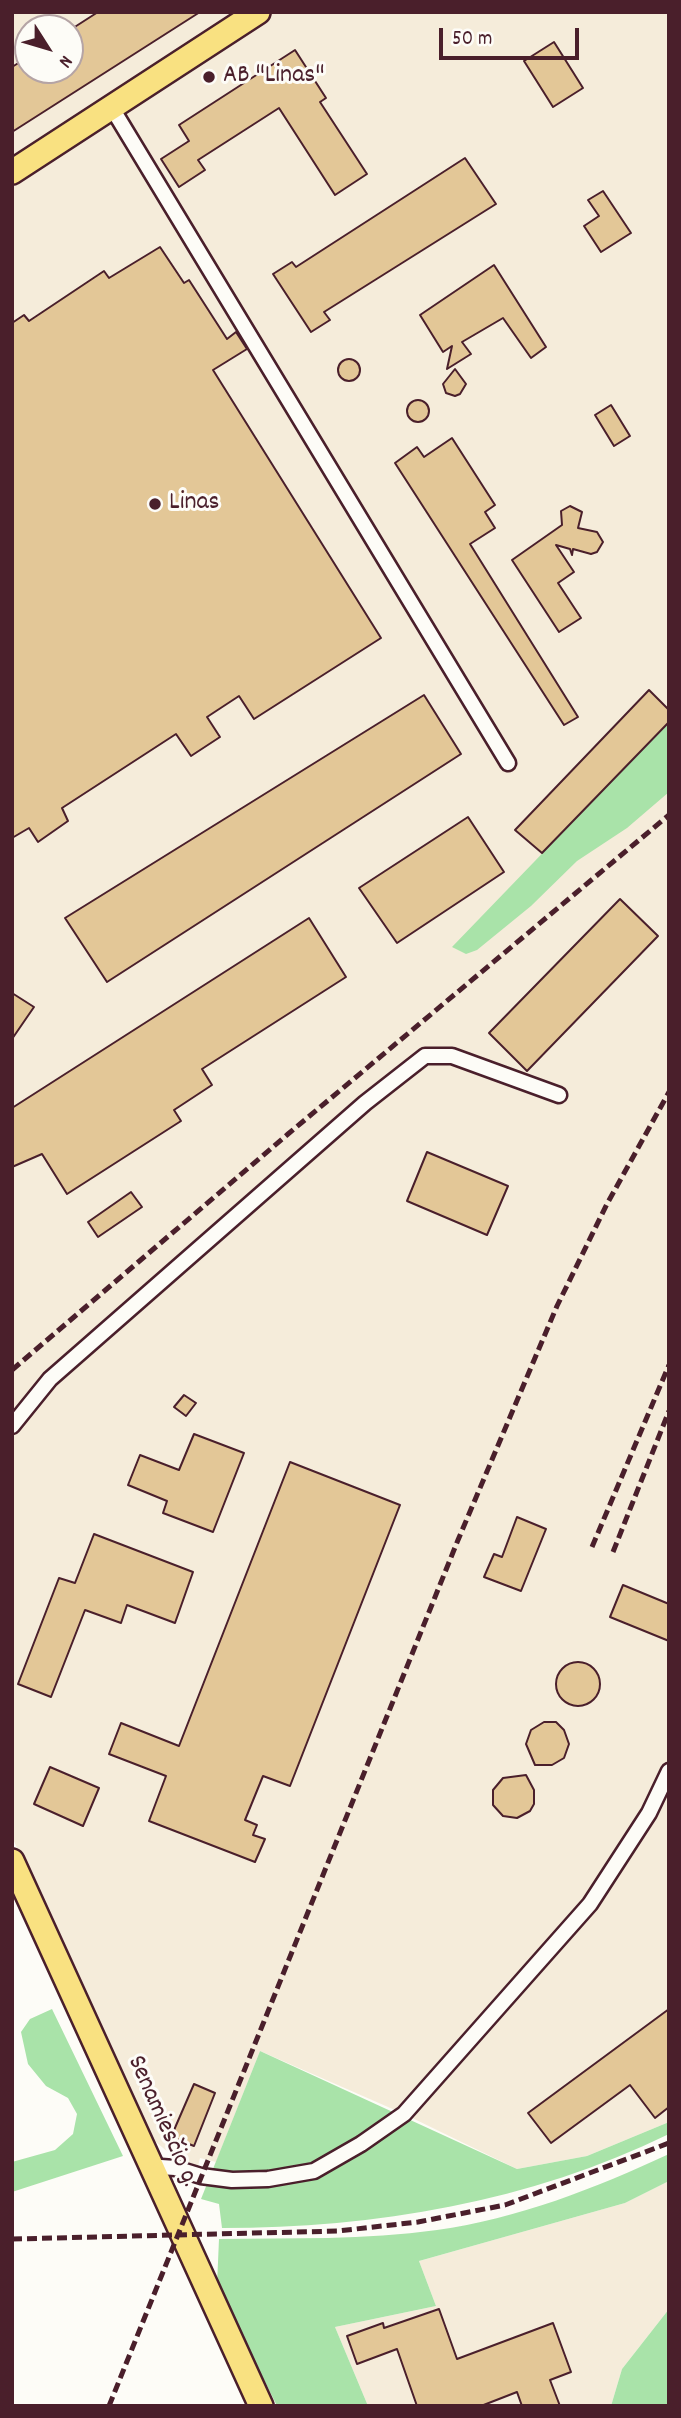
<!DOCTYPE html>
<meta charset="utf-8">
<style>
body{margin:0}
#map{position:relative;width:681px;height:2418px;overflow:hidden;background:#fdfcf7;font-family:Dekko,sans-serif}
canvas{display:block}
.frame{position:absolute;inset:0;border:14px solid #4a1f2b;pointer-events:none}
.north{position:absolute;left:14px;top:14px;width:70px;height:70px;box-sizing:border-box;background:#fdfcf7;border:2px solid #b5a4a5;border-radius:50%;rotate:127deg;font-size:19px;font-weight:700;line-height:28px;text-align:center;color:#4a1f2b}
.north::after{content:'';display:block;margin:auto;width:24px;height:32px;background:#4a1f2b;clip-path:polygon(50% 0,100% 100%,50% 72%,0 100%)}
.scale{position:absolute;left:439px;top:28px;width:140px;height:32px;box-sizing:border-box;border:4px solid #4a1f2b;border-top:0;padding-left:9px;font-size:21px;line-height:24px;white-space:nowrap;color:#4a1f2b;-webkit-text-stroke:5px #fdfcf7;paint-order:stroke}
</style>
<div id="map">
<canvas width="681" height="2418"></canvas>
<div class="frame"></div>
<div class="north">N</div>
<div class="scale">50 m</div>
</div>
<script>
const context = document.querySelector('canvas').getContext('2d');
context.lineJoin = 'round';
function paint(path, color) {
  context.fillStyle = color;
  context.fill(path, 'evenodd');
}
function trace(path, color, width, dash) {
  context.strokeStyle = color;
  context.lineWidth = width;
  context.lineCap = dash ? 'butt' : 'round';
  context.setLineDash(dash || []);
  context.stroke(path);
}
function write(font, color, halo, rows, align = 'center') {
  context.font = font + ' Dekko,sans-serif';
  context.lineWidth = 6;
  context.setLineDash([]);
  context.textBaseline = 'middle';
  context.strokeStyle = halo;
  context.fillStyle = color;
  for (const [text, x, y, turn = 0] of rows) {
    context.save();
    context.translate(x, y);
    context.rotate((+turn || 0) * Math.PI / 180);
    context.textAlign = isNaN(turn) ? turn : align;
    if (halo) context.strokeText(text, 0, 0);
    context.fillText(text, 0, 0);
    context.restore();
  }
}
paint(new Path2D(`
 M12 12H669V2122L587 2156 517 2169 404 2114 260 2051 216 2162 200 2158 198 2166 174 2157 151 2138 12 1837ZM28 28H70V70H28Z
 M669 2181V2309L622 2369 611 2406H368L335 2327 436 2306 419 2261 625 2203Z`), '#f5ecda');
paint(new Path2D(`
 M669 722V792L627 828 577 861 531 906 477 950 466 954 452 947Z
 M52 2009 123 2156 12 2192V2162L55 2150 73 2134 77 2114 68 2098 46 2086 28 2064 21 2032 30 2019Z
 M260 2051 517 2169 587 2156 669 2122V2134C530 2202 375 2228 222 2228L219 2204 201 2199Z
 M669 2154V2181L625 2203 419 2261 436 2306 335 2327 368 2406H277L217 2285 219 2239C291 2238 365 2240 437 2230 517 2219 596 2188 669 2154Z
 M669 2309V2406H611L622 2369Z`), '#a9e3a9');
const building = new Path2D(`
 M98 12H200L12 132V67L28 57V70H70V30Z
 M554 42 583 88 553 107 524 61Z
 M295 50 326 98 320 102 367 174 335 195 279 108 198 160 205 170 179 187 161 159 189 141 179 125Z
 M465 158 496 204 324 312 330 320 311 332 273 274 292 262 296 267Z
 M603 191 631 233 601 252 584 226 599 216 588 200Z
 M160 247 184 283 189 280 227 339 236 332 247 349 213 370 381 638 254 719 239 696 207 717 220 737 191 756 176 734 62 808 68 821 38 842 29 828 12 838V323L24 315 29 321 104 271 109 278Z
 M494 265 546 347 531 358 503 318 462 342 471 354 447 369 452 346 443 352 420 315Z
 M338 370a11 11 0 1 1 22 0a11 11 0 1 1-22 0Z
 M455 369 466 384 460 394 455 396 446 393 443 384Z
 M407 411a11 11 0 1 1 22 0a11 11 0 1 1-22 0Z
 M611 405 630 436 614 446 595 415Z
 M452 438 495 505 485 512 495 528 470 544 578 717 564 725 395 463 417 447 424 457Z
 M570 506 582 512 578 528 597 532 603 542 597 552 591 554 573 549 572 555 570 549 556 545 574 572 558 583 581 618 559 632 512 560 562 525 561 511Z
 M649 690 669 710V722L542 853 515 830Z
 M424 695 461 754 107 982 65 918Z
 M468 817 504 872 397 943 359 888Z
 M620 899 658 936 527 1071 489 1033Z
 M309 918 346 977 202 1069 212 1085 174 1110 181 1121 67 1194 42 1154 12 1167V1108Z
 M12 993 34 1007 12 1039Z
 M427 1152 508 1186 487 1235 407 1201Z
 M131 1192 142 1207 98 1237 88 1222Z
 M184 1395 196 1403 186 1416 174 1407Z
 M194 1434 244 1453 213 1532 163 1513 167 1501 128 1485 140 1455 179 1470Z
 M290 1462 400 1505 290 1786 263 1776 245 1820 257 1825 253 1835 265 1839 255 1862 149 1821 166 1776 109 1754 121 1723 179 1746Z
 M517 1517 546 1529 521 1591 484 1577 494 1554 502 1557Z
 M94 1534 193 1572 175 1623 127 1605 121 1623 85 1610 51 1697 18 1684 59 1578 75 1583Z
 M623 1585 669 1604V1641L610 1617Z
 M556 1684a22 22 0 1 1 44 0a22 22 0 1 1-44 0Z
 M544 1722H556L564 1730 569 1744 564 1758 552 1765H535L526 1744 531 1730Z
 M50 1767 99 1788 83 1826 34 1804Z
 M526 1775 534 1790V1804L530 1811 517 1818 503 1816 493 1805V1790L503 1778Z
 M669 2009V2107L655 2118 630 2085 551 2143 528 2113Z
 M194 2084 215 2093 194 2146 171 2137Z
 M439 2309 457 2359 553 2323 571 2372 550 2380 560 2406H522L517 2392 481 2406H417L397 2349 357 2364 347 2336 383 2323 384 2328Z`);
paint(building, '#e3c797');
trace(building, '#4a1f2b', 2);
const minor = new Path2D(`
 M112 108 508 763
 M12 1426 50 1379 365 1103 425 1056H452L559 1095
 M152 2170 161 2167 175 2168 201 2176 232 2180 268 2179 314 2171 361 2144 404 2114 590 1904 649 1813 669 1771`);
const primary = new Path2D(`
 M12 172 258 12
 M12 1861 261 2406`);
trace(minor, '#4a1f2b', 19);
trace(primary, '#4a1f2b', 28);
trace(minor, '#fdfcf7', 14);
trace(primary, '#f9e181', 23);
trace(new Path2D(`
 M12 1370 288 1134 669 815
 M592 1547 669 1365
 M613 1552 669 1411
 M12 2239 338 2231 418 2222 505 2205 669 2143
 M109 2406 458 1540 557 1306 607 1204 669 1092`), '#4a1f2b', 5, [10, 5]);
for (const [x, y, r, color] of [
 [209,77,7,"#4a1f2b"],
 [155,504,7,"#4a1f2b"]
]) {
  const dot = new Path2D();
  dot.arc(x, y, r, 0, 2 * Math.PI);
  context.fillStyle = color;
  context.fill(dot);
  trace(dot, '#fdfcf7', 2.5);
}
write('26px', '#4a1f2b', '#fdfcf7', [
 ["AB \"Linas\"",223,77],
 ["Linas",169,504]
], 'left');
write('26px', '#4a1f2b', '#fdfcf7', [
 ["Senamiesčio g.",161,2122,66]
]);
</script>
